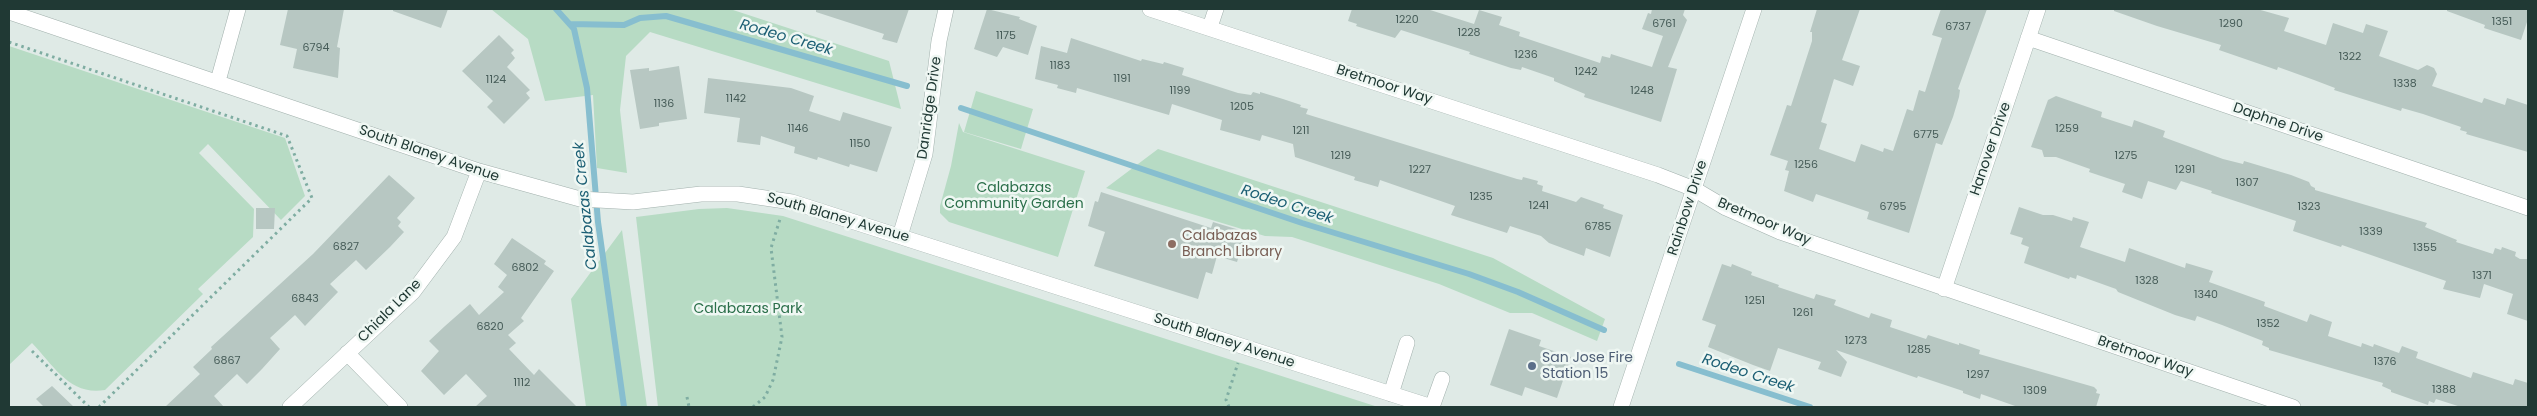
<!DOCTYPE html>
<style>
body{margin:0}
#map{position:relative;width:2537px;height:416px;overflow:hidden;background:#dfeae6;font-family:Poppins,sans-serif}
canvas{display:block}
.frame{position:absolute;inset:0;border:10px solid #203934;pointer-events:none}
</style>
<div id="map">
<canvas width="2537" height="416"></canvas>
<div class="frame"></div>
</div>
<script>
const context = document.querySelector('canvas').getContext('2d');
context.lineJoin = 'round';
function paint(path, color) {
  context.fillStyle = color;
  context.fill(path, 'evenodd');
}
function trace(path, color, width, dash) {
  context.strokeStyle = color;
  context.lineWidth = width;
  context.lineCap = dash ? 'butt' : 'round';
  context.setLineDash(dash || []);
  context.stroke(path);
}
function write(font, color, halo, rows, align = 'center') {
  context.font = font + ' Poppins,sans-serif';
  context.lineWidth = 5;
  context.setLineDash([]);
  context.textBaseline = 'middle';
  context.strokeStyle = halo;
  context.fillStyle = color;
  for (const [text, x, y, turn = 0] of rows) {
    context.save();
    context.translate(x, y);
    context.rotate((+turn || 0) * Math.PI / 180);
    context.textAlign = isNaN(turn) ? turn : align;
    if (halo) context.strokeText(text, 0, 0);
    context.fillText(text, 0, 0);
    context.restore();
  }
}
paint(new Path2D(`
 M491 9H730L889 61 901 109 650 32 626 56 620 110 627 173 597 168 593 95 545 101 528 39Z
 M9 46 285 138 305 196 281 220 208 144 199 153 254 209 253 237 198 289 203 294 105 390C70 396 54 366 32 343L9 365Z
 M976 91 1033 109 1021 149 964 132Z
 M959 123 963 132 1085 171 1058 257 949 222 940 213V206L951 166Z
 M1158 149 1493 258 1605 319 1597 341 1532 313H1510L1439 284 1292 237 1265 236 1106 188Z
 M727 208 783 216 1378 407H658L636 217 699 209Z
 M622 230 647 407H586L571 299Z`), '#b7dbc4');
trace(new Path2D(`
 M556 9 574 29 587 88 598 222 624 407
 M570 24 624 25 640 18 666 16 907 86
 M961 108 1302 223 1469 274 1518 292 1604 330
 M1679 364 1810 407`), '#87becf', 6);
paint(new Path2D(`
 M288 9H344L337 47 340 48 338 78 293 68 297 49 280 45Z
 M393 9H448L441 28 393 11Z
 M816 9H909L897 43 882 39 884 34 816 12Z
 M987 9 1020 17 1019 19 1037 26 1028 55 1003 47 997 57 974 49Z
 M1352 9H1427L1474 24 1479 10 1502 17 1499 25 1520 32 1519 36 1600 63 1602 56 1610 58 1611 54 1652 67 1663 36 1642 29 1648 13 1651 14 1652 9H1685L1683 15 1687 20 1668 67 1677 69 1661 122 1584 97 1585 94 1554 81V78L1522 67 1521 70 1511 68 1469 54 1470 52 1401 30 1395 38 1356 26 1357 24 1348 21Z
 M1817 9H1860L1842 60 1860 66 1853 86 1834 79 1821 122 1827 124 1819 149 1855 162 1861 144 1883 152 1884 148 1893 151 1907 109 1913 111 1919 90 1925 92 1942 38 1932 35 1941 9H1987L1958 89 1960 90 1959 97 1953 117 1942 145 1936 143 1909 233 1867 219 1869 212 1816 194 1813 202 1784 191 1789 171 1785 170 1788 161 1770 155 1787 105 1791 106 1812 41V32H1810Z
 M2114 9H2257L2289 18 2284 31 2326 45 2333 23 2363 33 2366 24 2388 31 2379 56 2418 70 2427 65 2434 68 2437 74 2432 86 2482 103 2484 98 2505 105 2507 98 2528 105V152L2466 134 2467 132 2460 130 2461 127 2423 114 2402 108 2401 111 2334 90 2335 88 2314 80 2278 67 2277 70 2219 50 2221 45 2157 26 2114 11Z
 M2447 9H2528V19L2521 40 2484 28 2485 25 2447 11Z
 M499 35 514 50 511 53 515 58 507 67 530 90 526 93 530 98 504 124 487 107 493 101 462 71Z
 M1071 38 1141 61 1142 59 1163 64 1164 62 1184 68 1182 75 1238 93 1251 95 1253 92 1260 94V92L1283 99 1301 105 1300 107 1308 109 1306 114 1517 179 1522 180 1523 177 1538 181 1537 184 1543 186 1542 191 1576 202 1581 197 1604 205 1603 208 1623 215 1610 257 1586 248 1584 256 1549 243 1541 236 1510 226 1507 233 1451 215 1455 206 1380 180 1378 187 1354 180 1355 177 1295 157 1293 144 1262 135 1260 141 1220 130 1222 120 1172 104 1169 115 1077 88 1076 93 1057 88 1058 85 1035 79 1041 46 1067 53Z
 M679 66 687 119 659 123V126L640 129 630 70 649 68V71Z
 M708 78 791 88 814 96 809 111 840 121 843 112 892 127 877 172 850 164 849 167 818 157 817 160 794 153 795 147 761 136 760 145 737 142 740 118 704 113Z
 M2056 96 2102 112 2101 117 2132 127 2134 120 2165 131 2163 137 2223 159 2243 164 2244 161 2291 175 2309 182 2311 186 2315 188V190L2427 223 2425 227 2457 240 2456 242 2493 254 2495 248 2501 250 2502 247 2516 252 2515 256 2520 259H2528V321L2507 314 2513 294 2484 284 2480 298 2443 289 2446 281 2342 245 2341 247 2293 231 2296 221 2211 193 2212 191 2181 181 2176 190 2148 181 2142 199 2122 192 2125 184 2089 172 2090 169 2056 157H2044L2042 150 2031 147 2048 100Z
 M389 175 415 198 397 218 401 222 398 226 404 232 390 247 366 270 356 260 330 284 338 292 305 326 295 315 270 338 280 349 262 369 247 384 237 374 214 396 224 407H165L200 374 193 367 212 349 211 347 313 254Z
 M1101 192 1211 228 1213 222 1246 232 1237 262 1217 256 1212 274 1206 272 1198 299 1094 266 1105 232 1088 226 1095 201 1098 202Z
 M2019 207 2043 215H2053L2072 221 2073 217 2089 222 2080 247 2125 262 2129 248 2185 268 2186 263 2213 271 2209 282 2265 302 2264 306 2307 322 2310 314 2332 322 2328 336 2361 347 2362 343 2373 347 2374 344 2399 353 2402 346 2418 352 2416 358 2471 378 2473 372 2513 385 2515 379 2528 383V407H2461L2436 399 2434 403 2429 401 2428 405 2391 392V390L2382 386 2383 383 2269 350V348L2262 345 2263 341 2222 325 2197 316 2195 321 2175 315 2118 292 2116 289 2077 275 2076 279 2070 277 2069 279 2024 263 2029 247 2021 244 2023 238 2010 234Z
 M256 208H275L274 229H256Z
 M512 238 546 261 544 264 554 271 521 318 524 321 508 335 516 343 509 349 534 375 539 369 577 407H475L487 396 466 374 444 395 421 371 439 351 429 341 445 326 470 304 479 315 504 292 498 287 507 275 494 264Z
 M1722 264 1731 267 1732 264 1752 272 1751 275 1779 285 1778 287 1814 299 1816 294 1836 300 1834 305 1869 318 1871 313 1892 320 1890 327 1926 339 1928 335 1959 345V343L1980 350 1979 354 2094 387 2097 390 2096 393 2100 394 2096 407H2018L1981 394 1980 399 1963 393V391L1918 376 1917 378 1836 350 1847 362 1841 377 1818 369 1821 362 1778 348 1770 371 1753 365 1708 347 1716 325 1702 320Z
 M1509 329 1541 340 1539 346 1571 357 1557 398 1525 387 1522 396 1490 385Z
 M52 386 74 407H44L36 399Z`), '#b7c7c2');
const minor = new Path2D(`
 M1150 9 1658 175 1694 189 1726 208 1780 232 2293 407
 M9 12 479 171 580 199 633 202 701 194H738L792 202 1432 407
 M1210 27 1216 9
 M2028 38 2528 208
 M218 81 238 9
 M900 236 925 154 939 41 946 9
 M1944 289 2038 9
 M347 353 400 407
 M1391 394 1407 343
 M290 407 413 292 454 237 479 171
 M1432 407 1442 379
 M1621 407 1754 9`);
trace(minor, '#a2b1ad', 16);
trace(new Path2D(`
 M9 42 287 136 312 198 99 407
 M32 351 89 407
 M687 397 689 407
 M753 407 765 397 773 380 782 337 771 248 780 219
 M1229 407 1226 400 1238 363`), '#7fada2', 3, [2.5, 4]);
trace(minor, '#fff', 15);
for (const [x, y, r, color] of [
 [1172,244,5,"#8d6e63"],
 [1532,366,5,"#5c6f8a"]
]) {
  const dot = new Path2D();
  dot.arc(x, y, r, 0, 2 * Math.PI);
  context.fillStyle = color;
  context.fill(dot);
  trace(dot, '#eff7f3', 2);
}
write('11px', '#465c58', null, [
 ["1220",1407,20],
 ["1351",2502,22],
 ["6761",1664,24],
 ["1290",2231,24],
 ["6737",1958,27],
 ["1228",1469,33],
 ["1175",1006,36],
 ["6794",316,48],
 ["1236",1526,55],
 ["1322",2350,57],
 ["1183",1060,66],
 ["1242",1586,72],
 ["1191",1122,79],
 ["1124",496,80],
 ["1338",2405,84],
 ["1199",1180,91],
 ["1248",1642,91],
 ["1142",736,99],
 ["1136",664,104],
 ["1205",1242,107],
 ["1146",798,129],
 ["1259",2067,129],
 ["1211",1301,131],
 ["6775",1926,135],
 ["1150",860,144],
 ["1219",1341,156],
 ["1275",2126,156],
 ["1256",1806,165],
 ["1227",1420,170],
 ["1291",2185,170],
 ["1307",2247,183],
 ["1235",1481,197],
 ["1241",1539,206],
 ["6795",1893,207],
 ["1323",2309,207],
 ["6785",1598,227],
 ["1339",2371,232],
 ["6827",346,247],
 ["1355",2425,248],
 ["6802",525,268],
 ["1371",2482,276],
 ["1328",2147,281],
 ["1340",2206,295],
 ["6843",305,299],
 ["1251",1755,301],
 ["1261",1803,313],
 ["1352",2268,324],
 ["6820",490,327],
 ["1273",1856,341],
 ["1285",1919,350],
 ["6867",227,361],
 ["1376",2385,362],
 ["1297",1978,375],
 ["1112",522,383],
 ["1388",2444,390],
 ["1309",2035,391]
]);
write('14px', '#203934', '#eff7f3', [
 ["Bretmoor Way",1384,85,18],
 ["Danridge Drive",930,108,-82],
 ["Daphne Drive",2278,123,19],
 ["Hanover Drive",1991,149,-71],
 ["South Blaney Avenue",429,154,19],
 ["Rainbow Drive",1688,208,-72],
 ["South Blaney Avenue",838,218,16],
 ["Bretmoor Way",1764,222,23],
 ["Chiala Lane",390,311,-45],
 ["South Blaney Avenue",1224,341,18],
 ["Bretmoor Way",2145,357,19]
]);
write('14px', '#2b6f4a', '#eff7f3', [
 ["Calabazas",1014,188],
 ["Community Garden",1014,204],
 ["Calabazas Park",748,309]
]);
write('14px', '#785e54', '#eff7f3', [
 ["Calabazas",1182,236],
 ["Branch Library",1182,252]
], 'left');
write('14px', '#4e5e75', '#eff7f3', [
 ["San Jose Fire",1542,358],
 ["Station 15",1542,374]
], 'left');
write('italic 15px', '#1c5f74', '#eff7f3', [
 ["Rodeo Creek",786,38,16],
 ["Rodeo Creek",1287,205,18],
 ["Calabazas Creek",586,206,-96],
 ["Rodeo Creek",1748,374,18]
]);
</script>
